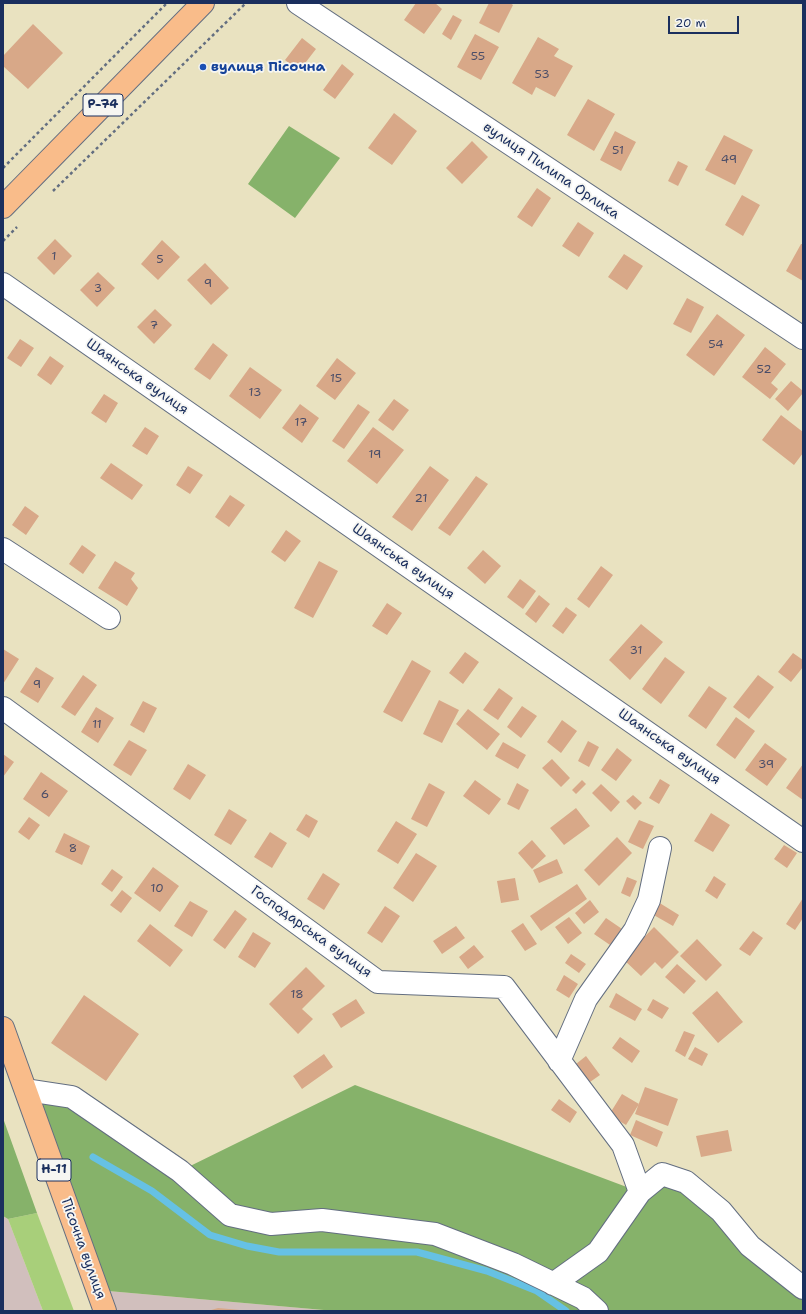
<!DOCTYPE html>
<meta charset="utf-8">
<style>
body{margin:0}
#map{position:relative;width:806px;height:1314px;overflow:hidden;background:#e9e2c0;font-family:"Shantell Sans",sans-serif}
canvas{display:block}
.frame{position:absolute;inset:0;border:4px solid #1b2f5e;pointer-events:none}
.scale{position:absolute;left:668px;top:16px;width:71px;height:18px;box-sizing:border-box;border:2px solid #1b2f5e;border-top:0;padding-left:5px;font-size:12px;line-height:14px;white-space:nowrap;color:#1b2f5e;-webkit-text-stroke:3px #f6f6f2;paint-order:stroke}
</style>
<div id="map">
<canvas width="806" height="1314"></canvas>
<div class="frame"></div>
<div class="scale">20 m</div>
</div>
<script>
const context = document.querySelector('canvas').getContext('2d');
context.lineJoin = 'round';
function paint(path, color) {
  context.fillStyle = color;
  context.fill(path, 'evenodd');
}
function trace(path, color, width, dash) {
  context.strokeStyle = color;
  context.lineWidth = width;
  context.lineCap = dash ? 'butt' : 'round';
  context.setLineDash(dash || []);
  context.stroke(path);
}
function write(font, color, halo, rows, align = 'center') {
  context.font = font + ' "Shantell Sans",sans-serif';
  context.lineWidth = 3.5;
  context.setLineDash([]);
  context.textBaseline = 'middle';
  context.strokeStyle = halo;
  context.fillStyle = color;
  for (const [text, x, y, turn = 0] of rows) {
    context.save();
    context.translate(x, y);
    context.rotate((+turn || 0) * Math.PI / 180);
    context.textAlign = isNaN(turn) ? turn : align;
    if (halo) context.strokeText(text, 0, 0);
    context.fillText(text, 0, 0);
    context.restore();
  }
}
paint(new Path2D(`
 M3 1216 8 1219 43 1311H3Z
 M97 1290 335 1311H105Z`), '#d1bfbd');
paint(new Path2D(`
 M37 1213 74 1311H43L8 1219Z`), '#a8cf7a');
paint(new Path2D(`
 M289 126 340 158 295 218 248 184Z
 M355 1085 640 1192 662 1174 803 1288V1311H335L97 1290 26 1090 72 1097 180 1171Z
 M3 1118 37 1213 8 1219 3 1216Z`), '#86b26a');
trace(new Path2D(`
 M93 1157 152 1191 210 1235 247 1246 279 1252H417L487 1271 537 1291 566 1311`), '#66c1e4', 7);
paint(new Path2D(`
 M416 3H435L442 9 424 34 404 20Z
 M489 3H510L513 5 499 33 479 23Z
 M453 15 462 20 451 40 442 34Z
 M33 24 63 53 28 89 3 66V56Z
 M475 34 499 47 481 80 457 67Z
 M538 37 559 49 554 56 573 66 555 97 536 87 532 95 512 83Z
 M302 38 316 49 299 71 285 60Z
 M342 64 354 74 335 99 323 90Z
 M588 99 615 114 594 151 567 135Z
 M394 113 417 131 392 165 368 148Z
 M615 131 636 142 621 171 600 160Z
 M724 135 753 150 735 185 705 170Z
 M472 141 488 157 462 184 446 168Z
 M678 161 688 166 678 186 668 181Z
 M537 188 551 198 532 227 517 217Z
 M742 195 760 205 743 236 725 225Z
 M578 222 594 233 579 257 562 246Z
 M55 239 72 256 54 275 37 258Z
 M162 240 180 257 158 280 141 264Z
 M801 244H803V281L786 271Z
 M624 254 643 266 627 290 608 277Z
 M205 263 229 288 211 305 187 280Z
 M98 272 115 288 97 307 80 290Z
 M687 298 704 307 691 333 673 324Z
 M155 309 172 325 154 344 137 327Z
 M717 314 745 335 714 376 686 355Z
 M20 339 34 348 21 367 7 358Z
 M213 343 228 355 210 380 194 369Z
 M765 347 786 364 771 383 778 389 770 399 742 377Z
 M50 356 64 366 51 385 37 375Z
 M337 358 356 373 335 400 316 386Z
 M250 367 282 390 260 419 229 396Z
 M791 381 803 391V393L788 411 775 399Z
 M104 394 118 403 106 423 91 413Z
 M394 399 409 410 393 431 378 420Z
 M300 404 319 418 302 443 282 428Z
 M358 404 370 412 344 449 332 441Z
 M781 415 803 432V453L794 465 762 440Z
 M145 427 159 436 147 455 132 446Z
 M373 427 404 450 377 484 347 461Z
 M111 463 143 485 132 500 100 478Z
 M188 466 203 475 190 494 176 485Z
 M430 466 449 480 412 531 392 517Z
 M476 476 488 484 450 536 438 528Z
 M230 495 245 505 229 527 215 517Z
 M25 506 39 516 26 535 12 525Z
 M286 530 301 541 285 562 271 552Z
 M82 545 96 555 83 574 69 564Z
 M483 550 501 566 485 584 467 568Z
 M115 561 135 573 131 579 138 588 127 606 98 588Z
 M319 561 338 571 313 618 294 608Z
 M601 566 613 575 589 608 577 599Z
 M520 579 536 591 523 609 507 597Z
 M539 595 550 604 536 623 525 614Z
 M387 603 402 613 387 635 372 626Z
 M566 607 577 615 563 634 552 626Z
 M641 624 663 642 630 680 609 660Z
 M3 649 19 659 3 684Z
 M465 652 479 662 463 684 449 673Z
 M793 653 803 660V667L791 682 778 672Z
 M665 657 685 672 661 704 642 689Z
 M412 660 431 671 402 722 383 712Z
 M36 667 54 678 38 703 20 692Z
 M83 675 97 685 75 716 61 707Z
 M758 675 774 687 749 719 733 707Z
 M709 686 727 698 706 729 688 716Z
 M499 688 513 698 498 720 483 710Z
 M439 700 459 710 442 743 423 734Z
 M143 701 157 708 144 733 130 725Z
 M522 706 537 716 521 738 507 727Z
 M96 707 114 718 98 743 81 732Z
 M468 709 500 734 487 750 456 724Z
 M736 717 755 731 735 759 716 745Z
 M562 720 577 731 561 753 547 742Z
 M129 740 147 750 131 776 113 765Z
 M588 741 599 747 589 767 578 761Z
 M503 742 526 755 518 769 495 756Z
 M765 743 787 759 767 786 745 770Z
 M617 748 632 760 616 781 601 770Z
 M3 754 14 762 3 777Z
 M552 759 570 778 561 787 542 768Z
 M188 764 206 775 190 800 173 789Z
 M803 764V800L786 788Z
 M41 772 68 791 49 817 23 799Z
 M660 779 670 785 659 804 649 798Z
 M475 780 501 799 489 815 463 796Z
 M582 780 586 784 576 794 572 790Z
 M429 783 445 792 427 827 411 819Z
 M517 783 529 790 519 810 507 804Z
 M601 784 620 802 611 812 592 793Z
 M633 795 642 803 635 810 626 801Z
 M576 808 590 826 564 845 550 828Z
 M229 809 247 820 231 845 214 835Z
 M711 813 730 825 713 852 694 841Z
 M306 814 318 821 309 838 296 830Z
 M29 817 40 825 29 840 18 832Z
 M639 820 654 826 643 849 628 842Z
 M396 821 417 834 398 864 377 851Z
 M270 832 287 843 272 868 254 857Z
 M64 833 90 846 82 865 55 852Z
 M617 837 632 853 599 886 584 870Z
 M532 840 546 856 532 869 518 853Z
 M784 845 797 853 787 868 774 859Z
 M416 853 437 866 413 902 393 888Z
 M557 859 563 873 539 883 533 870Z
 M153 867 179 886 160 912 134 893Z
 M112 869 123 877 112 892 101 884Z
 M323 873 340 884 324 910 307 899Z
 M714 876 726 884 717 899 705 891Z
 M627 877 637 881 630 897 621 893Z
 M515 878 519 900 501 903 497 881Z
 M577 884 587 899 541 931 530 916Z
 M122 890 132 898 121 913 110 905Z
 M803 898V918L795 930 786 924Z
 M590 900 599 912 584 924 575 913Z
 M190 901 208 911 192 937 174 926Z
 M658 902 679 915 673 926 652 914Z
 M385 906 400 916 382 943 367 933Z
 M235 910 247 919 225 949 213 940Z
 M569 917 582 933 568 944 555 927Z
 M606 918 625 931 613 947 594 934Z
 M523 923 537 944 525 951 511 931Z
 M150 924 183 950 170 967 137 941Z
 M456 926 465 938 442 954 433 941Z
 M654 927 679 952 662 969 655 962 641 976 623 959Z
 M753 931 763 938 750 956 739 949Z
 M253 932 271 943 255 968 238 957Z
 M697 939 722 965 706 981 680 956Z
 M474 945 484 957 468 969 459 957Z
 M571 954 586 964 579 973 565 963Z
 M677 964 696 981 684 994 665 977Z
 M306 967 325 986 302 1009 313 1019 298 1034 269 1004Z
 M564 975 578 984 569 998 556 990Z
 M717 991 743 1022 718 1043 692 1013Z
 M616 993 642 1009 635 1021 609 1007Z
 M84 995 139 1034 106 1081 51 1043Z
 M356 999 365 1013 341 1028 332 1014Z
 M653 999 669 1008 662 1019 647 1010Z
 M684 1031 695 1035 685 1057 675 1051Z
 M620 1037 640 1051 632 1063 612 1048Z
 M695 1047 708 1054 702 1066 688 1059Z
 M324 1054 333 1067 302 1089 293 1076Z
 M586 1056 600 1075 590 1082 576 1064Z
 M645 1087 678 1099 668 1126 635 1114Z
 M622 1094 639 1104 626 1125 609 1115Z
 M559 1099 577 1112 570 1123 551 1110Z
 M636 1120 663 1132 657 1147 630 1135Z
 M728 1130 732 1151 701 1157 696 1136Z
 M218 1308 240 1310V1311H208Z`), '#d8a888');
const minor = new Path2D(`
 M298 3 803 338
 M3 284 803 841
 M3 549 109 618
 M3 708 378 982 504 987 623 1145 640 1192 662 1174 686 1182 721 1211 750 1246 803 1288
 M559 1061 586 999 635 930 649 900 660 848
 M26 1090 72 1097 180 1171 230 1215 271 1224 322 1220 435 1234 513 1264 583 1298 597 1311
 M553 1284 598 1252 640 1192`);
const major = new Path2D(`
 M3 207 203 3
 M3 1028 105 1311`);
trace(minor, '#636e80', 24);
trace(major, '#636e80', 24);
trace(new Path2D(`
 M3 168 167 3
 M53 191 246 3
 M3 241 17 227`), '#636e80', 2.5, [3, 3]);
trace(minor, '#fff', 22);
trace(major, '#f9bc8a', 22);
for (const [x, y, r, color] of [
 [203,67,4,"#1a4fb4"]
]) {
  const dot = new Path2D();
  dot.arc(x, y, r, 0, 2 * Math.PI);
  context.fillStyle = color;
  context.fill(dot);
  trace(dot, '#f6f6f2', 1.5);
}
write('12px', '#4a4d68', null, [
 ["55",478,57],
 ["53",542,75],
 ["51",618,151],
 ["49",729,160],
 ["1",54,257],
 ["5",160,260],
 ["9",208,284],
 ["3",98,289],
 ["7",154,326],
 ["54",716,345],
 ["52",764,370],
 ["15",336,379],
 ["13",255,393],
 ["17",301,423],
 ["19",375,455],
 ["21",421,499],
 ["31",636,651],
 ["9",37,685],
 ["11",97,725],
 ["39",766,765],
 ["6",45,795],
 ["8",73,849],
 ["10",157,889],
 ["18",297,995]
]);
for (const [x, y, w] of [
 [103,105,40],
 [54,1170,34]
]) {
  const box = new Path2D();
  box.roundRect(x - w / 2, y - 11, w, 22, 3);
  context.fillStyle = '#f6f6f2';
  context.fill(box);
  trace(box, '#1b2f5e', 1);
}
write('bold 13px', '#1b2f5e', null, [
 ["Р-74",103,105],
 ["Н-11",54,1170]
]);
write('bold 14px', '#164399', '#f6f6f2', [
 ["вулиця Пісочна",211,67]
], 'left');
write('14px', '#1b2f5e', '#f6f6f2', [
 ["вулиця Пилипа Орлика",551,171,34],
 ["Шаянська вулиця",137,377,35],
 ["Шаянська вулиця",403,562,35],
 ["Шаянська вулиця",669,747,35],
 ["Господарська вулиця",311,932,36],
 ["Пісочна вулиця",83,1249,70]
]);
</script>
